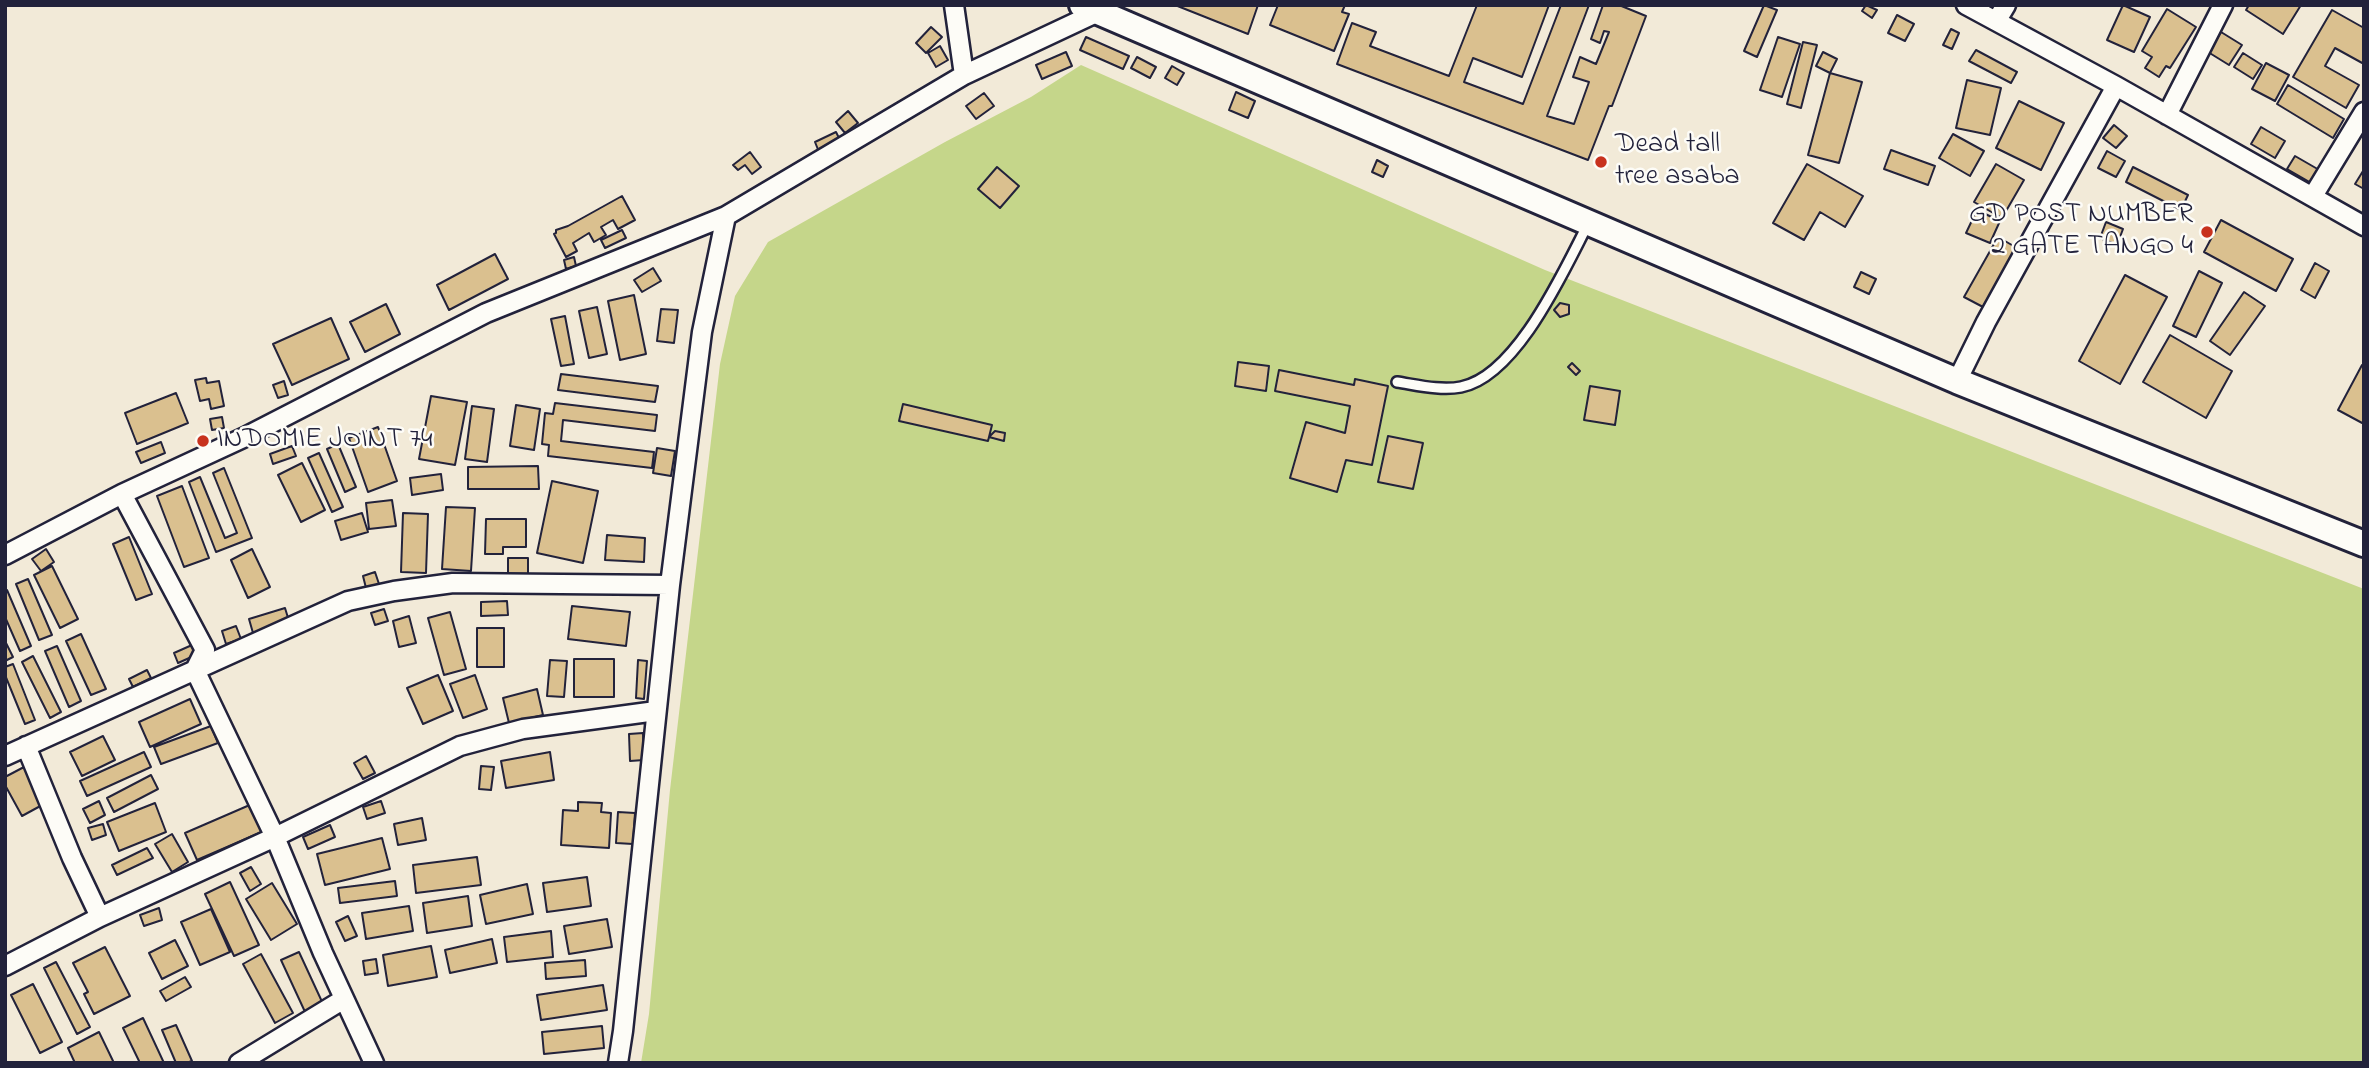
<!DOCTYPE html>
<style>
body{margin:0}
#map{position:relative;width:2369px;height:1068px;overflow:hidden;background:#f2ead8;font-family:"Indie Flower",sans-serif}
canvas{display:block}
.frame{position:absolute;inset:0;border:7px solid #22223b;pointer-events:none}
</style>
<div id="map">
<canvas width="2369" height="1068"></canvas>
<div class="frame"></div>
</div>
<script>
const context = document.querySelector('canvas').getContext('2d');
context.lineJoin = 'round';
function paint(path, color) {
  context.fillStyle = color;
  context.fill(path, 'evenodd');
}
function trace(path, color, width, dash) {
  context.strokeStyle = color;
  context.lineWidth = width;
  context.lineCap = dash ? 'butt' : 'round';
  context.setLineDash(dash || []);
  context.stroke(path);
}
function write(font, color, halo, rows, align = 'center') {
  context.font = font + ' "Indie Flower",sans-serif';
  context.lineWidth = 5;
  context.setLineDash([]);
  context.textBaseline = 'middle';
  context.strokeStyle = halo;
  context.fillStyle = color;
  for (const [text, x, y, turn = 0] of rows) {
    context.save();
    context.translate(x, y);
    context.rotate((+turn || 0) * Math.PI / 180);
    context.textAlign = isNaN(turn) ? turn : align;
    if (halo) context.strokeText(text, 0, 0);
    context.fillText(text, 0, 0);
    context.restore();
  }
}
paint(new Path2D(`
 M1081 65 1545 270 2364 589V1063H641L649 1014 670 790 720 364 735 296 768 242 945 142 1031 97Z`), '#c5d68a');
const building = new Path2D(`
 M1175 5H1258L1248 34Z
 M1278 5H1345L1342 12 1349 14 1334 51 1270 25Z
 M1477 5H1549L1522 77 1473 58 1464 82 1523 104 1561 5H1589L1547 116 1574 124 1589 82 1573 77 1580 57 1596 64 1609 32 1604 31 1600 43 1591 39 1603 5H1619L1646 16 1612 106H1609L1588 160 1337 64 1352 23 1376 32 1370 46 1449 76Z
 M1764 5 1777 10 1757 57 1744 51Z
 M1866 5 1877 10 1872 18 1862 11Z
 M2123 5 2150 17 2134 52 2107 40Z
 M2249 5H2301L2283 34 2246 10Z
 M2167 9 2196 27 2170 68 2166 66 2159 77 2145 68 2152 57 2142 51Z
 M2332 10 2364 28V64L2335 48 2325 66 2359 85 2346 108 2293 77Z
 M1897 15 1914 24 1905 41 1888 33Z
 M931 27 942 37 926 53 916 43Z
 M1951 29 1959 33 1952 49 1943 45Z
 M2221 32 2242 45 2229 65 2208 52Z
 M1086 37 1129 56 1123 69 1080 50Z
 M1778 37 1800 44 1782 97 1760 90Z
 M1803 42 1817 45 1801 108 1787 104Z
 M940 46 948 60 936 67 928 53Z
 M1976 50 2017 72 2011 83 1969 61Z
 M1066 52 1072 66 1042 79 1036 65Z
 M1823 52 1837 59 1830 73 1816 66Z
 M2243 53 2262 65 2253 79 2234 67Z
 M1137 57 1156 67 1150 78 1131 68Z
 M2266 63 2289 75 2275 101 2252 89Z
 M1172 66 1184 73 1177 85 1165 78Z
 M1830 73 1862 82 1839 163 1808 155Z
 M1967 80 2001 88 1990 135 1956 128Z
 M2288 85 2344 119 2333 138 2277 104Z
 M1236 92 1255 101 1248 118 1229 110Z
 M984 93 994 106 976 119 966 106Z
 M2019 101 2064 123 2041 170 1996 148Z
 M848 111 858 123 845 133 836 122Z
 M2114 125 2127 136 2116 148 2103 138Z
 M2261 127 2285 141 2275 158 2251 144Z
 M836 132 841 142 819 152 815 142Z
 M1953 134 1984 151 1970 176 1939 158Z
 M1891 150 1935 166 1928 185 1884 169Z
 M2107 151 2125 161 2116 177 2098 168Z
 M750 152 761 167 752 174 745 165 738 170 733 165Z
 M2295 156 2321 171 2313 184 2287 169Z
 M1377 160 1388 166 1383 177 1372 172Z
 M1807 164 1863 196 1845 227 1820 212 1804 240 1773 223Z
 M1996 164 2024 180 2002 218 1974 202Z
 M997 167 1019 186 1000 208 978 189Z
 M2133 167 2188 195 2181 210 2126 182Z
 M2363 171 2364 172V189L2355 184Z
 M622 196 635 220 618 229 613 220 601 227 606 235 594 242 589 233 573 243 577 251 566 257 554 234 556 233V230L568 226Z
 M1977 210 2000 221 1990 243 1966 233Z
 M2221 220 2293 259 2276 291 2204 252Z
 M2106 222 2123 229 2117 245 2100 238Z
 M622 230 626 238 605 248 601 240Z
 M1998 237 2017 248 1983 307 1964 297Z
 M495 254 508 279 449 310 437 285Z
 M574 257 576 266 566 269 564 260Z
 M2315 263 2329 271 2315 298 2301 290Z
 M653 268 661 281 642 292 634 280Z
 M2199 271 2222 283 2196 337 2173 326Z
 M1861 272 1876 279 1869 294 1854 287Z
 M2125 275 2167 297 2120 384 2079 361Z
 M2244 292 2265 306 2230 355 2210 341Z
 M634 295 646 354 620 360 608 301Z
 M1560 303 1569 305V314L1560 317 1554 310Z
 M386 304 400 334 365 352 350 322Z
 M597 307 607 354 589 358 579 311Z
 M661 309 678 310 674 343 657 341Z
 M565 316 574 364 561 366 551 319Z
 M331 318 349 359 292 385 273 344Z
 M2170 335 2232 371 2206 418 2143 382Z
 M1238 362 1269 366 1266 391 1235 386Z
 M1572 363 1580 371 1576 375 1568 367Z
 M2362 365 2364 366V424L2338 410Z
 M1279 370 1354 385 1355 379 1388 386 1372 465 1346 460 1337 492 1290 478 1306 422 1345 433 1350 406 1275 391Z
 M561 374 658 386 655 402 558 390Z
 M206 378 207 383 219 381 224 406 211 409 209 399 200 401 195 380Z
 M284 381 288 395 278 398 273 385Z
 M1590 386 1620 391 1615 425 1584 420Z
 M176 393 188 423 137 444 125 413Z
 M431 396 467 402 455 465 419 459Z
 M555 403 657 415 655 431 563 420 562 431 561 441 654 452 652 468 548 456 549 445 542 444 545 413 553 414Z
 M903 404 992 425 988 441 899 421Z
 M516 405 540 409 534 450 510 446Z
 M472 406 494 409 487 462 465 459Z
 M222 417 224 428 212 430 210 419Z
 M378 427 397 481 368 492 349 438Z
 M995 431 1005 433 1004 441 989 437Z
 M1388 436 1423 443 1413 489 1378 482Z
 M161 442 165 453 141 463 136 452Z
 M338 444 356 487 345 492 327 449Z
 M292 446 296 456 273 464 270 454Z
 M657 448 675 451 671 476 653 473Z
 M319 453 343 507 332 512 308 458Z
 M302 463 325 510 301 522 278 475Z
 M538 466 539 489H468V467Z
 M224 468 252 538 216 552 189 482 200 477 225 538 237 533 213 473Z
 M441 474 443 490 412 495 410 478Z
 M552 481 598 491 583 563 537 553Z
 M182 486 209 558 184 567 157 496Z
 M392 500 396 526 369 529 366 503Z
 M446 507 475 508 471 571 442 569Z
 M362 513 368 532 341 540 335 521Z
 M403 513 428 514 426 573 401 572Z
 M486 519H526V547H503V554H485Z
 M607 535 645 538 644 562 605 560Z
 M129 537 152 594 136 600 113 544Z
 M46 549 54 562 41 571 32 559Z
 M252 549 270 587 248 598 231 560Z
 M508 558H528V574H508Z
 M52 566 78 619 60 628 34 575Z
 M375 572 379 584 366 588 363 576Z
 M28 579 52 635 39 640 16 584Z
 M7 590 31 646 20 651 5 617V591Z
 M507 601 508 615 481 616V602Z
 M572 606 630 612 626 646 568 639Z
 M285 608 289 621 253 633 249 619Z
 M384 609 388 621 375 625 371 613Z
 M450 612 466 669 444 675 428 618Z
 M409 616 416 643 399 647 393 621Z
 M236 626 241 639 226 644 222 631Z
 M477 628H504V667H477Z
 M81 634 106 689 91 695 66 641Z
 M5 641 13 657 5 661Z
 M192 645 196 655 178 663 174 653Z
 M57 646 81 701 69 707 45 651Z
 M33 656 61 712 50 718 22 662Z
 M574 659H614V697H574Z
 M550 660 567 661 564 697 547 696Z
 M638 660 647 661 644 699 636 698Z
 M13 664 35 720 25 724 5 675V667Z
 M147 670 151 678 133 687 129 679Z
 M438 675 453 711 423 724 407 688Z
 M475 675 487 709 463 718 450 684Z
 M537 689 543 715 509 723 503 698Z
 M190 699 201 724 150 747 139 722Z
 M211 726 218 743 161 764 154 747Z
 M643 733 644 760 630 761 629 734Z
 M103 736 115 760 82 776 70 752Z
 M144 752 151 767 87 796 80 781Z
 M550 752 554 780 506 788 501 761Z
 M366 756 375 773 363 779 354 763Z
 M481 766 494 767 491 790 479 789Z
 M24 767 44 804 22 816 5 785V777Z
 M151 775 158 789 114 812 107 798Z
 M99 801 105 815 90 823 83 809Z
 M381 801 385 813 367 819 363 807Z
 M578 802 602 803 601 812 611 813 609 848 561 845 563 810 578 811Z
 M155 803 166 832 119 851 107 822Z
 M252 804 264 831 197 860 185 833Z
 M618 812 635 813 633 844 616 843Z
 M422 818 426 840 398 845 394 824Z
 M103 824 106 835 92 840 88 828Z
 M330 825 335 837 308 849 303 837Z
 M172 834 188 862 172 872 155 844Z
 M382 838 390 869 325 885 317 854Z
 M147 848 153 858 117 875 112 865Z
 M477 857 481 885 416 893 413 865Z
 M251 867 261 884 250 891 240 873Z
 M587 877 591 906 547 912 543 883Z
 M395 881 397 896 340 903 338 888Z
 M230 882 259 945 234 956 205 894Z
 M272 883 297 924 271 940 246 899Z
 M527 884 533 914 486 924 480 895Z
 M468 896 472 926 427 933 423 903Z
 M409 906 413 931 366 939 362 913Z
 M159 908 162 920 144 926 140 915Z
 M211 909 230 952 200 965 181 922Z
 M348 916 357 936 345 941 336 922Z
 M607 919 612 947 569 954 564 926Z
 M551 931 553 957 507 962 504 937Z
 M492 939 497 963 450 973 445 950Z
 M175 940 188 966 162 979 149 953Z
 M431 946 437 977 388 986 383 955Z
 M105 947 130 996 94 1014 84 994 88 992 73 963Z
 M299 952 324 1006 306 1014 281 960Z
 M261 954 293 1013 275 1023 243 964Z
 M376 959 378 973 365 975 363 961Z
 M585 960 586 976 546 979 545 963Z
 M56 962 90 1027 77 1034 44 968Z
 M185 977 191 987 166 1001 160 991Z
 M33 984 62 1042 40 1053 11 995Z
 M603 985 607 1010 541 1020 537 995Z
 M143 1018 164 1063H140L123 1028Z
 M176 1025 192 1061 186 1063H176L162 1030Z
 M602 1026 604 1048 544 1054 542 1032Z
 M99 1032 114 1063H75L68 1048Z`);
paint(building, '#dac08f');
trace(building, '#22223b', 2);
const lane = new Path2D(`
 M1397 382C1417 385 1441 391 1461 387 1517 376 1564 270 1588 224`);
const street = new Path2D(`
 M954 5 964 75
 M1966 5 2116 86 2364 226
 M1997 20 2006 5
 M2167 115 2223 5
 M2313 196 2364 112
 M1957 381 1986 322 2116 86
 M122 494 205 650 195 670 275 837 323 953 374 1063
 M5 555 122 494 243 438 486 313 726 216 964 75 1098 12
 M26 746 72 858 100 917
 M5 756 348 601 394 591 453 583 670 585
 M5 966 100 917 275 837 460 746 523 729 656 711
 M239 1063 344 999
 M618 1063 623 1031 670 585 702 332 726 216`);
const secondary = new Path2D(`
 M1082 5 1957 381 2364 544`);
trace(lane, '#22223b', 14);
trace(street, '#22223b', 23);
trace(secondary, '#22223b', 30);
trace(lane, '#fdfcf7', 9);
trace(street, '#fdfcf7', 18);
trace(secondary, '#fdfcf7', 24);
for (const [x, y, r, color] of [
 [1601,162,7,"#c8321e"],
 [2207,232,7,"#c8321e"],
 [203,441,7,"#c8321e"]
]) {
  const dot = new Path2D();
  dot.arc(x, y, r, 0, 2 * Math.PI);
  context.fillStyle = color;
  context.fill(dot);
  trace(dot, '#fdfcf7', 2.5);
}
write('28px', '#22223b', '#fdfcf7', [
 ["Dead tall",1615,146],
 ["tree asaba",1615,178],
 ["GD POST NUMBER",2193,216,"right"],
 ["2 GATE TANGO 4",2193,248,"right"],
 ["INDOMIE JOINT 74",217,441]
], 'left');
</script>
